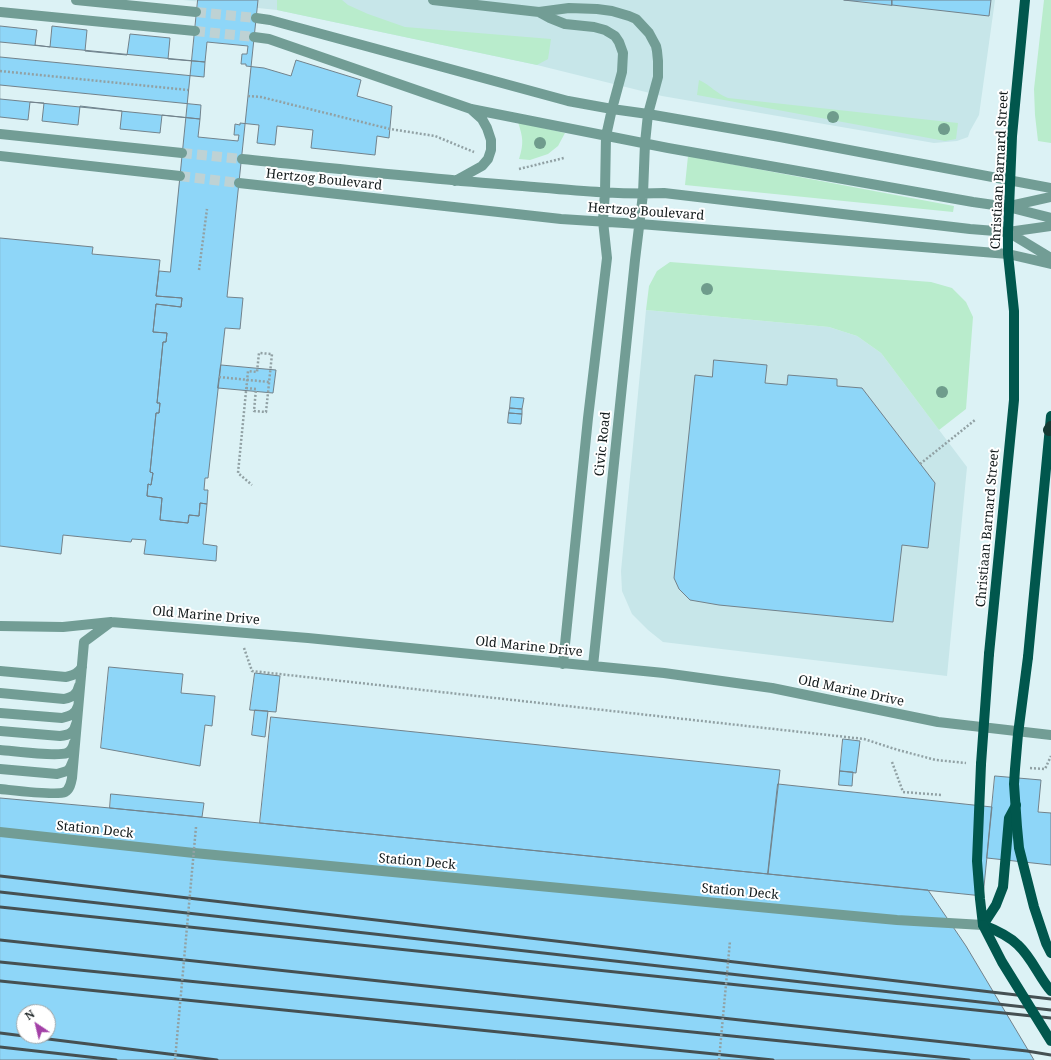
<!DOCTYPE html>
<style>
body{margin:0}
#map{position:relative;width:1051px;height:1060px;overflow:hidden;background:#dcf2f5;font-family:"Noto Serif",serif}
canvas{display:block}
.north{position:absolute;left:16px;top:1004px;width:40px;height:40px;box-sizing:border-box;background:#fff;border:1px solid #a0a3a4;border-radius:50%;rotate:325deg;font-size:11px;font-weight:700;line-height:16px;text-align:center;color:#121a1b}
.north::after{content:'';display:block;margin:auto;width:14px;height:18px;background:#a341a7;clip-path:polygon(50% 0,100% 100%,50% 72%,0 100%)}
</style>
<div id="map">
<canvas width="1051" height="1060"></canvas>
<div class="north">N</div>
</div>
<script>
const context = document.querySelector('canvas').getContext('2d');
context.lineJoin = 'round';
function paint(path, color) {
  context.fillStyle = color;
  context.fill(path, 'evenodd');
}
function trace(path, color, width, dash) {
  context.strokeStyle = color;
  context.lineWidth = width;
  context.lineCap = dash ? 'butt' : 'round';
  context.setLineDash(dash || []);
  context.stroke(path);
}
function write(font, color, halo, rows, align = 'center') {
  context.font = font + ' "Noto Serif",serif';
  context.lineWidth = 4;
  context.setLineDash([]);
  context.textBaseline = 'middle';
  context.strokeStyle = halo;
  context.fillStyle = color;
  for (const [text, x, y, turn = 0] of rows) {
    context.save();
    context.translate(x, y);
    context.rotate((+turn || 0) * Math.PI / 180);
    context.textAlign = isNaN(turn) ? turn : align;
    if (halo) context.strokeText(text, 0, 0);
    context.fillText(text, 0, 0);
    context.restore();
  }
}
paint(new Path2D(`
 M183 0H995L979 115 970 131 968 137 957 141 934 143 662 96 537 65 277 10Z
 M646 310 829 327 857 336 881 353 967 467 947 676 663 642 648 630 632 614 622 591 621 571Z`), '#c7e6e9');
paint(new Path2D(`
 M277 0H342L348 5 368 14 405 27 551 39 548 59 537 65 277 10Z
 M1044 0H1051V143L1038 141 1035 115 1034 89Z
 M699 80C710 85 717 94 728 98L958 123 956 139 945 141 697 95Z
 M518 122 565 133 558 146 548 154 530 160 519 159C524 143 523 138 518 122Z
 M688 156 954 206 953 212 685 185Z
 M670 262 931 282 952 288 966 302 973 317 966 409 939 430 881 353 857 336 829 327 646 310 649 286 657 271Z`), '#b9eccc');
const building = new Path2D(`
 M198 0H258L227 297 243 298 240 329 225 328 208 478H205L204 490H208L207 504 200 503 199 516 189 515 188 523 160 520 162 498 147 496 148 484 151 485 153 473 150 472 156 413H159L160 403H157L163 342H166L167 333 153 332 156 304 181 307 182 298 156 296 159 271 170 272Z
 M844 0H892V5Z
 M892 0H991L989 16 892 5Z
 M0 26 37 30 35 45 50 47 52 26 87 30 85 51 127 55 130 34 170 38 168 59 205 62 207 42 248 46 247 54H242L241 64H246V66L264 68 291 76 296 60 361 80 357 96 392 106 389 138 377 136 375 155 311 148 313 130 277 126 275 145 257 143 259 125 240 123V125L235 124 234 135H239L238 141 198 137 200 119 162 115 160 133 120 129 122 111 80 106 78 125 42 121 44 103 30 102 28 120 0 117Z
 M0 42 205 62 204 77 0 57Z
 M0 85 201 105 200 119 0 99Z
 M0 238 93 247 92 254 160 260 156 296 182 298 181 307 156 304 153 332 167 333 166 342H163L157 403H160L159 413H156L150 472 153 473 151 485 148 484 147 496 162 498 160 520 188 523 189 515 199 516 200 503 207 504 203 544 217 546 216 561 144 554 146 540 132 539 131 542 63 535 61 554 0 546Z
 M714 360 767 365 765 383 787 385 788 375 837 379V386L862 388 935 483 928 548 902 545 893 622 719 605 690 600 679 589 674 578 695 375 712 377Z
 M221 365 276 370 273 393 218 388Z
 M511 397 524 398 522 409 510 408Z
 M510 408 522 409V414L509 413Z
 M509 413 522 414 521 424 508 423Z
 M109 667 183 674 181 693 215 696 212 726 205 725 200 766 101 748Z
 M255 673 280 676 276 712 250 710Z
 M255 710 268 711 265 737 252 735Z
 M271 717 780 770 768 874 260 823Z
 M843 739 860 741 856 773 840 771Z
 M840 771 853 772 852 786 839 785Z
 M995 776 1041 780 1038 812 1051 813V865L987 858Z
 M778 784 992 807 983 896 768 874Z
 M111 794 204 803 202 817 110 808Z
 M0 798 110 808 928 890 966 946 1034 1060H0ZM24 1012H48V1036H24Z`);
paint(building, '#8ed6f8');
trace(building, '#72828b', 1);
trace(new Path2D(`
 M196 12 256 18
 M195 31 254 37
 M182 153 242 159
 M180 176 239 183`), '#bed2d4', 10, [10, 5]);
trace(new Path2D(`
 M0 71 188 90
 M248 96 261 97 390 129 435 136 474 152
 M519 169 564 158
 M199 270 207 209
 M246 388 256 389 254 411 266 412 272 354 259 353 257 372 248 371 238 473 252 485
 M920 464 975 420
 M244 648 252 671 864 739 898 750 936 760 966 763
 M892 762 903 792 942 795
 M1030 768 1045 769 1051 756`), '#91a1a4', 2.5, [2, 2]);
trace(new Path2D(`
 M76 0 196 12
 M433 0 539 12 569 8 597 9 612 11 629 16 636 19 649 33 656 46 657 51 658 61V77L648 114 645 143 643 194 635 260 593 666
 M0 12 195 31
 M539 12 550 18 565 24 594 27 605 30 615 36 619 42 623 53 622 72 612 109 606 136 605 192 603 221 607 258 588 418 563 664
 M256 18 270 20 568 101 612 109 648 114 780 137 1051 188
 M254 37 269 39 471 109 668 148 973 202 1008 207 1051 218
 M0 134 182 153
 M0 156 180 176
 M242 159C331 168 420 178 510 185 561 189 613 195 664 193L970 229 1008 232 1051 226
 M455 181 482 166 488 159 491 150V140L487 128 482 119 472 110
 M239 183 561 219 640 224 1008 254 1051 264
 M1010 206 1051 197
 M1008 232 1051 258
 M0 626 63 627 111 622 308 638 664 673 772 688 938 722 1051 735
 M0 671 66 677C73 675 78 674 82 667
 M0 693 64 699C72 697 77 695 79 686
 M0 713 62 718C70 716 76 714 78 706
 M0 731 60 736C69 735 74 733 76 724
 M0 750C14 751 56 757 67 753 71 751 73 748 74 743
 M0 769 57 774 67 771 70 768 73 761
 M0 789C11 790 57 796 65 792 70 789 71 783 72 778L84 642 111 622
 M0 832 194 853 832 914 897 920 983 925`), '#729d95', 10);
trace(new Path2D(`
 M989 654 1014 400V311L1008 254V232L1012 136 1025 0
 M1028 657 1051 416
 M981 764 977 861 980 899 983 925
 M983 925 996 905 1003 887 1009 818 1016 805
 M983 925C996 930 1009 936 1018 945 1032 958 1039 977 1051 991`), '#01574d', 10);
trace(new Path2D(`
 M1049 430 1051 427`), '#153933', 12);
trace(new Path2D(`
 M0 876 1051 999
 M0 892 1051 1010
 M0 907 1051 1018
 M0 940 1027 1051 1051 1055
 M0 962 969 1060
 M0 981 773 1060
 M0 1033 24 1036
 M24 1036 217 1060
 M0 1047 116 1060`), '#455052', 3);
trace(new Path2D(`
 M219 377 269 382
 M175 1060 196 827
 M719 1060 730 941`), '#91a1a4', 2.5, [2, 2]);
trace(new Path2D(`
 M1028 657 1018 734 1015 769 1014 784 1017 827 1019 848 1034 907 1046 943 1051 953
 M981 764 989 654
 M983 925 1002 962 1051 1041`), '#01574d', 10);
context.fillStyle = '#6f9c8c';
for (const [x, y] of [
 [833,117],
 [944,129],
 [540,143],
 [707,289],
 [942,392]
]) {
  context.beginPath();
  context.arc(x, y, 6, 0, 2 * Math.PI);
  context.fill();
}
write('13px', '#121a1b', '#fff', [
 ["Christiaan Barnard Street",1000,170,-87],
 ["Hertzog Boulevard",324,180,6],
 ["Hertzog Boulevard",646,212,4],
 ["Civic Road",603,444,-84],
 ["Christiaan Barnard Street",988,528,-85],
 ["Old Marine Drive",206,616,5],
 ["Old Marine Drive",529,647,6],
 ["Old Marine Drive",851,691,12],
 ["Station Deck",95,830,6],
 ["Station Deck",417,862,5],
 ["Station Deck",740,892,5]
]);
</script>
